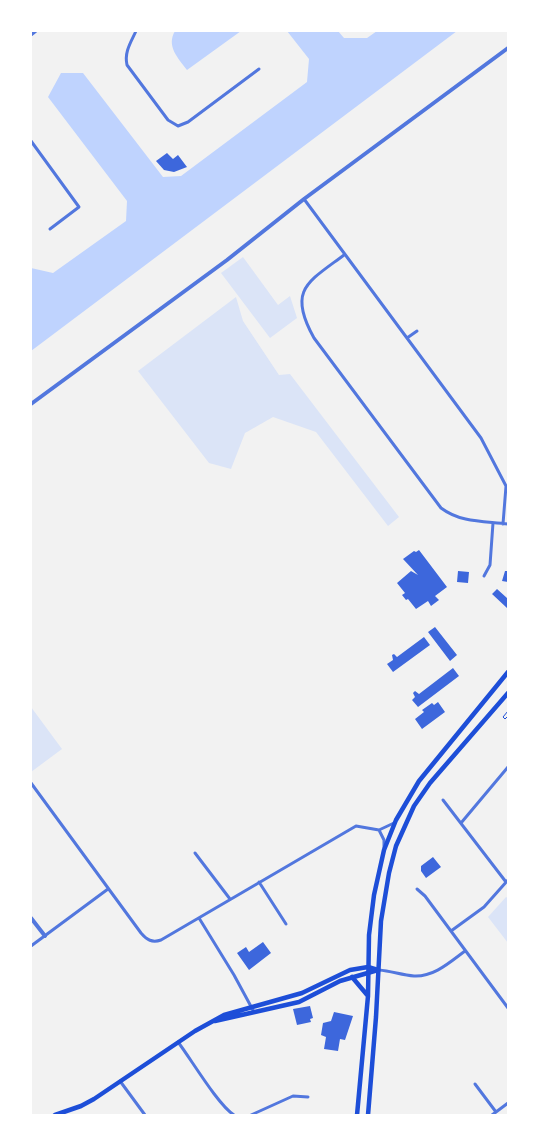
<!DOCTYPE html>
<style>
body{margin:0}
#map{position:relative;width:539px;height:1146px;overflow:hidden;background:#f2f2f2;font-family:"Asap Condensed",sans-serif}
canvas{display:block}
.frame{position:absolute;inset:0;border:32px solid #fff;pointer-events:none}
</style>
<div id="map">
<canvas width="539" height="1146"></canvas>
<div class="frame"></div>
</div>
<script>
const context = document.querySelector('canvas').getContext('2d');
context.lineJoin = 'round';
function paint(path, color) {
  context.fillStyle = color;
  context.fill(path, 'evenodd');
}
function trace(path, color, width, dash) {
  context.strokeStyle = color;
  context.lineWidth = width;
  context.lineCap = dash ? 'butt' : 'round';
  context.setLineDash(dash || []);
  context.stroke(path);
}
paint(new Path2D(`
 M243 257 278 305 290 296 297 318 270 338 221 273Z
 M236 297 243 321 279 375 290 374 399 517 388 526 316 432 273 417 245 433 231 469 209 463 138 371Z
 M31 707 62 749 31 772Z
 M506 897 508 898V943L488 917Z`), '#dbe4f7');
paint(new Path2D(`
 M175 31H241L187 70C178 58 166 46 175 31Z
 M287 31H338L344 38H367L377 31H457L31 351V268L53 273 126 221 127 201 48 97 61 73H83L163 177 181 176 307 82 309 59Z`), '#bfd3fe');
paint(new Path2D(`
 M167 153 173 159 178 155 187 167 174 172 164 170 156 161Z
 M419 550 447 587 435 596 439 600 431 606 428 601 416 609 408 599 406 600 402 595 405 593 397 583 411 571 418 575 403 559 414 551 416 552Z
 M458 571 469 572 468 583 457 582Z
 M505 571H508V582L502 581Z
 M497 589 507 598 508 597 507 608 492 594Z
 M435 627 457 655 450 661 428 632Z
 M424 637 430 645 393 672 387 664 393 660 392 655 394 654 397 657Z
 M453 668 459 676 418 707 412 700 415 697 413 693 415 691 419 694Z
 M438 702 445 712 422 729 415 719 424 712 422 710 432 703 434 705Z
 M433 857 441 867 426 878 421 871V866Z
 M263 942 271 953 249 970 237 953 246 947 249 952Z
 M310 1006 313 1018 310 1019 311 1022 297 1025 293 1009Z
 M334 1012 353 1016 345 1040 340 1039 338 1051 324 1049 326 1037 321 1035 323 1023 331 1021Z`), '#3d67dc');
trace(new Path2D(`
 M508 711 503 717 505 719 508 716`), '#1d4ed8', 1);
trace(new Path2D(`
 M136 31C131 42 124 52 127 65L168 120 178 126 188 122 259 69
 M31 35 36 31
 M31 141 79 207 50 229
 M304 199 481 438 506 486 503 524
 M344 255C308 282 287 290 314 338L441 508C461 523 484 521 508 524
 M407 338 417 331
 M484 576 490 565 493 523
 M31 783 141 933C147 940 152 943 161 940L356 826 379 830 394 823
 M443 800 506 882
 M461 823 508 767
 M379 830 384 840V848
 M195 853 230 899
 M259 882 286 924
 M417 889 425 896 508 1008
 M199 918 234 975 254 1012
 M451 931 484 907 508 880
 M31 946 108 889
 M379 970C391 971 402 975 414 976 434 977 450 962 465 951
 M178 1042C191 1059 218 1105 234 1115
 M120 1081 145 1115
 M475 1084 496 1112
 M251 1115 293 1096 308 1097
 M492 1115 508 1103`), '#5277de', 3);
trace(new Path2D(`
 M31 404 227 260 304 199 508 48
 M31 918 45 936`), '#5277de', 4);
trace(new Path2D(`
 M215 1021 299 1002 340 981 378 970
 M55 1115 81 1106 94 1099 195 1031 224 1015 302 993 350 970 368 967 378 970`), '#1d4ed8', 4.5);
trace(new Path2D(`
 M352 977 368 996
 M357 1115 368 996 369 935 374 895 384 850 396 820 419 781 508 672
 M368 1115 376 1017 381 921 389 873 396 846 414 806 430 783 508 693`), '#1d4ed8', 4.5);
</script>
